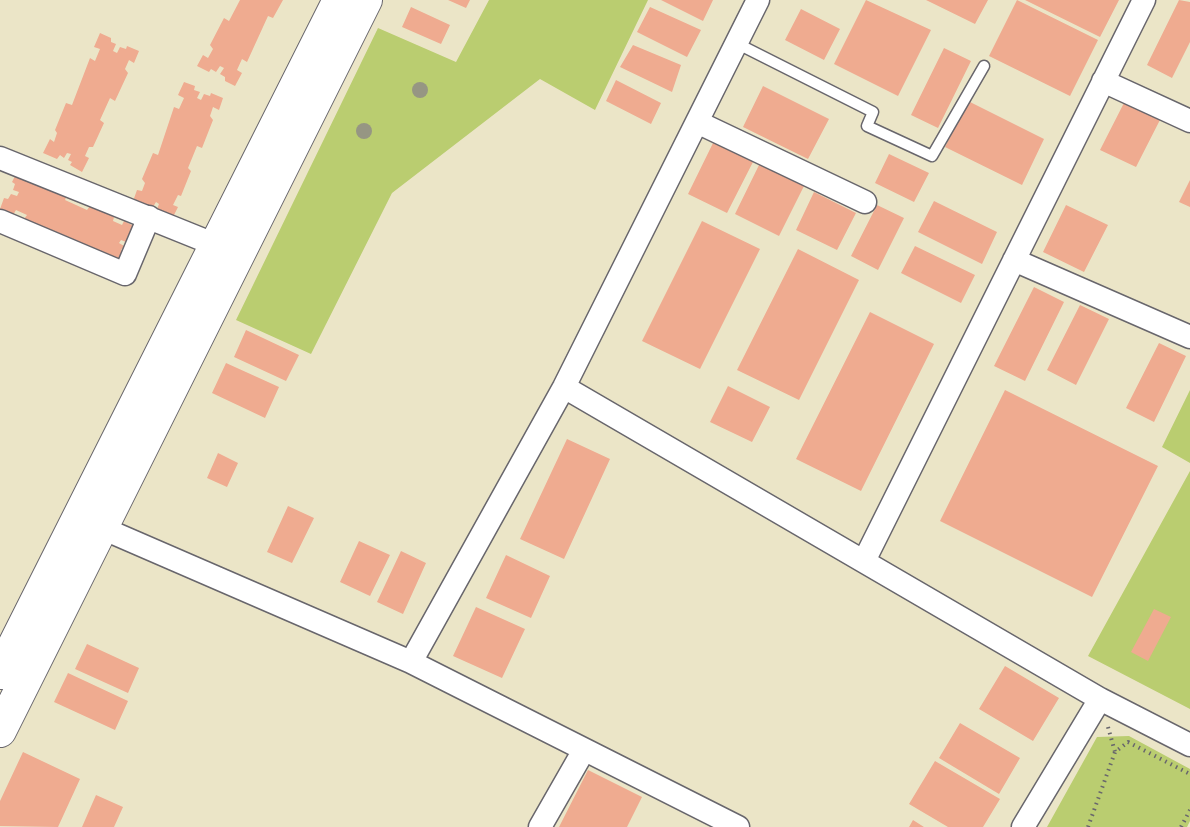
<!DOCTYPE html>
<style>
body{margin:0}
canvas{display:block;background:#ebe5c7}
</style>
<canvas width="1190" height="827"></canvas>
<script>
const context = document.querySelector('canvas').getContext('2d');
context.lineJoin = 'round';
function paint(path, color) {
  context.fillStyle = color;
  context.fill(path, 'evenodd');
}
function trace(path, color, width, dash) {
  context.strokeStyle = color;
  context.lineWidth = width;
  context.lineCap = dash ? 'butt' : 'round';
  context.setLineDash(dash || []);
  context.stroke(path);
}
paint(new Path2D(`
 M489 0H648L595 110 540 79 392 193 311 354 236 320 378 28 456 62Z
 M1190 390V463L1162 447Z
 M1190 471V709L1088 656Z
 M1129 736 1190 769V821L1187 827H1047L1097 737Z`), '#bacd70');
paint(new Path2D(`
 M240 0H283L273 18 268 16 247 62 242 59 237 70 242 73 235 86 225 81V77L220 74 224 68 220 66 216 72 211 69 209 72 197 66 203 55 208 58 213 49 210 45 224 18 229 21Z
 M448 0H470L466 8Z
 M661 0H713L703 21Z
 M866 0 931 30 898 96 834 64Z
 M926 0H988L975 24Z
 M1017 0 1098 40 1070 96 989 56Z
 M1025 0H1119L1100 37Z
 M1179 0 1190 2V42L1172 78 1147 65Z
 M411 7 450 25 441 44 402 27Z
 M650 7 701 30 687 57 637 32Z
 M801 9 840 29 824 60 785 40Z
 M100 33 111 38V42L116 44 113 51 117 53 120 47 126 49 127 46 139 51 134 63 129 60 125 69 128 73 115 101 110 98 100 120 104 123 93 147H89L85 156 89 158 82 172 70 165 72 162 68 160 71 154 67 153 64 158 60 155 57 159 43 153 50 139 54 142 57 133 55 130 66 103 72 105 90 58 95 61 100 49 94 47Z
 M633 45 681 65 672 92 620 67Z
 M944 48 971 61 938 128 911 115Z
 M616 80 661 103 651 124 606 101Z
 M184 82 195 86 194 90 200 92 197 98 201 100 204 94 210 96 211 93 223 98 219 110 213 107 210 116 213 120 202 148 197 146 188 168 191 171 181 196 178 195 173 205 178 207 171 221 157 209 159 204 156 202 153 207 148 205 145 209 132 204 137 190 142 191 145 183 142 179 153 153 158 155 174 107 179 109 184 98 178 95Z
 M763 86 829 119 808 159 743 127Z
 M1127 97 1163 114 1136 167 1100 150Z
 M968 101 1044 139 1022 185 945 147Z
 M714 141 754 160 727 213 688 194Z
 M889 154 929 173 914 202 875 183Z
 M760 163 805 184 779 236 735 214Z
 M18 170 27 181 36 185 40 182 67 195 65 200 87 210 90 206 114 217 113 221 122 225 124 221 138 228 126 242 121 240 119 243 124 246 121 250 125 254 119 267 69 243 71 238 24 219 27 215 16 210 13 215 0 209 4 198 8 199 11 194 17 196 19 192 13 190 15 184 12 182Z
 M1190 180V207L1179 202Z
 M814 192 856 213 837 250 796 230Z
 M934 201 997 232 982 264 918 232Z
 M877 205 904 218 878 270 851 256Z
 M1066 205 1108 225 1084 272 1043 252Z
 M702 221 760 249 700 369 642 341Z
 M915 246 975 275 961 303 901 273Z
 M798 249 859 280 799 400 737 370Z
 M1034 287 1064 302 1025 381 994 366Z
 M1080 305 1109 319 1076 385 1047 370Z
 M870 312 934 344 861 491 796 459Z
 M246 330 299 355 286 381 234 357Z
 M1159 343 1186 356 1154 422 1126 408Z
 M226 363 279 387 265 418 212 393Z
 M728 386 770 407 752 442 710 422Z
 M1005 390 1158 466 1092 597 940 521Z
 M567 439 610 459 564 559 520 539Z
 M218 453 238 463 227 487 207 478Z
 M288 506 314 518 292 563 267 552Z
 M359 541 390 555 370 596 340 582Z
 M401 551 426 563 403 614 377 602Z
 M506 555 550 576 531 618 486 598Z
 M476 607 525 629 502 678 453 656Z
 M1154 609 1171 617 1148 661 1131 652Z
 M87 644 139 668 128 693 75 669Z
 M1005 666 1059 698 1033 741 979 709Z
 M68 673 128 701 115 730 54 702Z
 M960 723 1020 758 999 794 939 758Z
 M23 752 80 779 58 827 0 826V801Z
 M935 761 1000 799 983 827H948L909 804Z
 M588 770 642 797 627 827H559Z
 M96 795 123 807 114 827H82Z
 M913 820 924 827H909Z`), '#efab90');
const service = new Path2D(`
 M736 43 873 112 867 126 932 156 984 66`);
const minor = new Path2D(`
 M1103 81 1190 121
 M697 122 865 202
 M0 158 216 245
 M0 221 125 274 149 217
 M1014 260 1190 337
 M564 387 1100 699 1190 745
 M88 522 411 662 738 827
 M864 561 1144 0
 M411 662 564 387 758 0
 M540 827 584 750
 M1023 827 1100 699`);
const secondary = new Path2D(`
 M0 673 339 0
 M0 731 366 0`);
trace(service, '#68666c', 13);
trace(minor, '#68666c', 25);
trace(secondary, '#68666c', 34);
trace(new Path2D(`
 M1108 727 1115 752
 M1088 827 1115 752 1128 742 1190 774
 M1181 827 1190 810`), '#68666c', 4, [1.5, 4.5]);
trace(service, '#fff', 10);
trace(minor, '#fff', 22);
trace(secondary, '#fff', 32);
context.fillStyle = '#969683';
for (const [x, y] of [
 [420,90],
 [364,131]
]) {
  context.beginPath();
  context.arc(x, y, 8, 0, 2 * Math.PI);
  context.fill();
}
</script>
